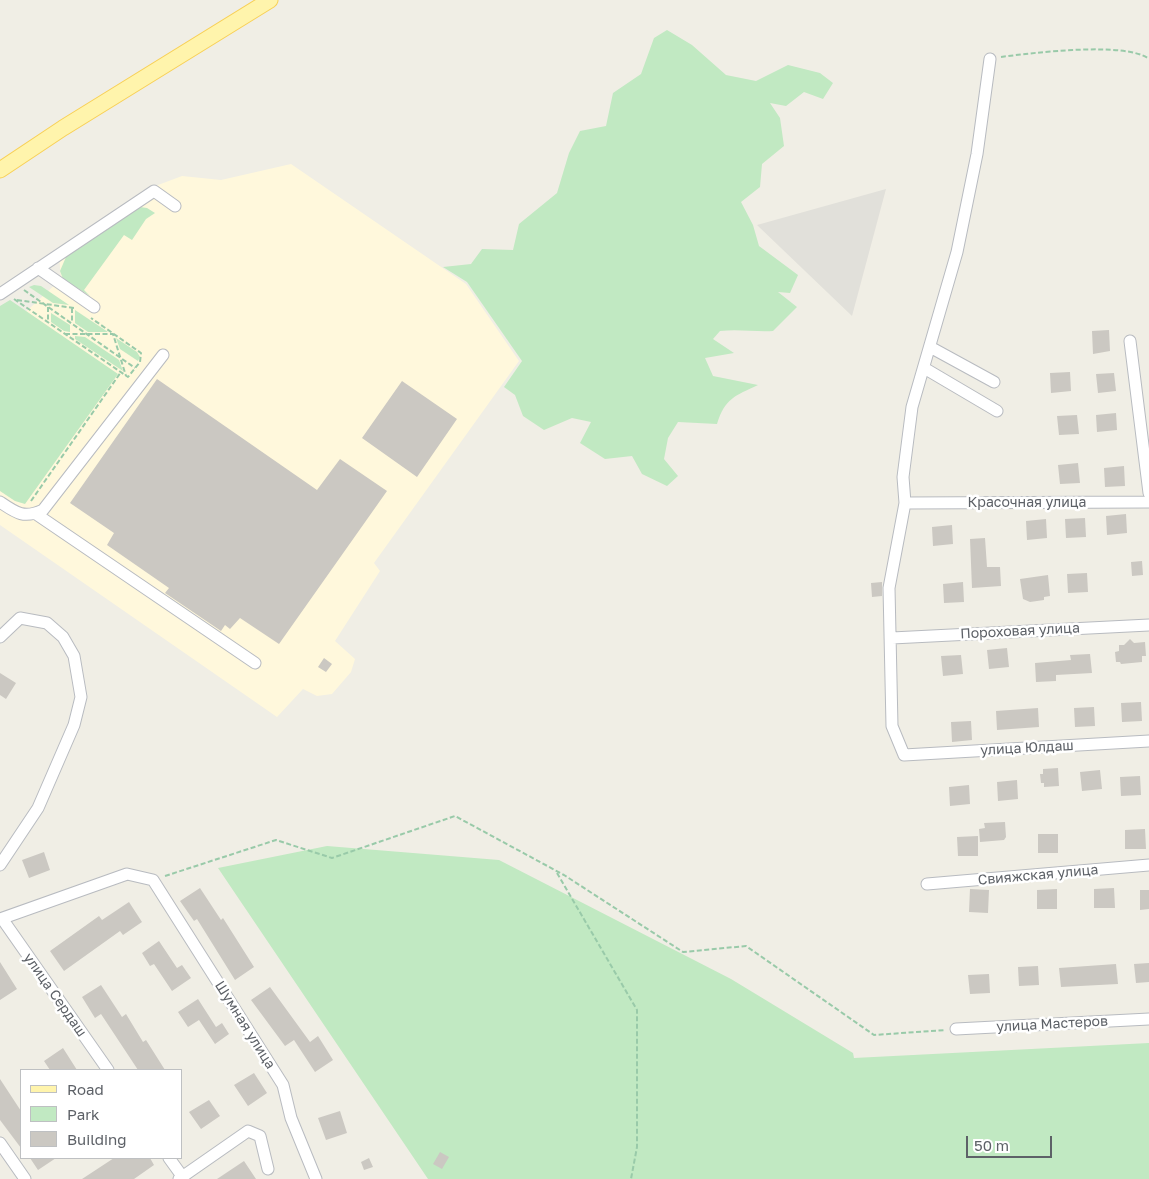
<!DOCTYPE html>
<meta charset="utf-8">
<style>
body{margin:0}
#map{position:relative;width:1149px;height:1179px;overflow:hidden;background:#f0eee5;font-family:"Golos Text",sans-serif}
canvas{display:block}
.legend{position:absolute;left:20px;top:1069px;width:162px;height:90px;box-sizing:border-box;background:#fff;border:1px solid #bec0c2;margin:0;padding:6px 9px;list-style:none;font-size:15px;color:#5d6167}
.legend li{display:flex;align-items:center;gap:10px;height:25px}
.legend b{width:25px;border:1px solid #bec0c2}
.scale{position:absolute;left:966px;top:1136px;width:86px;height:22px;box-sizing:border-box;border:2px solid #5d6167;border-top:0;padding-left:6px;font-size:15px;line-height:18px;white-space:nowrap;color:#5d6167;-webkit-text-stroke:4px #fff;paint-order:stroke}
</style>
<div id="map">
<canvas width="1149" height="1179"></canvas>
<ul class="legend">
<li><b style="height:6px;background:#fff4ac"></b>Road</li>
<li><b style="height:14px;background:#c1e9c2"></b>Park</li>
<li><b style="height:14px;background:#cbc8c2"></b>Building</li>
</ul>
<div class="scale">50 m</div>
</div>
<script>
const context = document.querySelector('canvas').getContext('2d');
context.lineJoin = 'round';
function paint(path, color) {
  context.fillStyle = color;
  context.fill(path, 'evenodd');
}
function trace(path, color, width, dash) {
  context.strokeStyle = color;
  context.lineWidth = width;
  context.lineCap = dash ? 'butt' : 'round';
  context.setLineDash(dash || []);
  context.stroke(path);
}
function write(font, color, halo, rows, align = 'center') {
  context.font = font + ' "Golos Text",sans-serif';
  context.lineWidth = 5;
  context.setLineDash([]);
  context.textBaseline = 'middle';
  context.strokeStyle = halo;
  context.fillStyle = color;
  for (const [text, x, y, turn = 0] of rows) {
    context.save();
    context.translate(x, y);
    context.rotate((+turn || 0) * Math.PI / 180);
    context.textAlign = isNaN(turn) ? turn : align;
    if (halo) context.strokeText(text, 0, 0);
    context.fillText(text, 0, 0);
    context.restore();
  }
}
paint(new Path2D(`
 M291 164 466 284 519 361 374 563 380 571 335 641 355 659 351 672 332 694 317 696 303 689 277 717 0 525V336L61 279 59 256 142 191 182 176 221 180Z`), '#fff8dc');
paint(new Path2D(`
 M886 189 852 316 757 225Z`), '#e1e0da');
paint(new Path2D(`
 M667 30 692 45 726 75 756 81 788 65 820 73 833 83 823 99 804 92 786 106 770 103 780 118 784 146 762 164 760 187 741 202 753 225 759 246 798 275 790 293 778 292 797 307 773 331C755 332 739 329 720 331L713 339 734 353 705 358 713 376 758 385C735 396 725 398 717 424L678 422 668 438 664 459 678 476 667 486 642 474 632 456 605 459 580 443 591 422 572 418 544 430 523 416 515 395 504 387 522 361 467 282 443 267 471 264 482 249 513 250 519 224 557 193 569 153 580 131 606 126 613 93 641 74 654 38Z
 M140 207 147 208 155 213 146 219 132 240 124 235 84 290 90 296 63 279 60 271 66 257Z
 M34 285 41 286 69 305 53 303 29 287Z
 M10 300 118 374 25 504 15 501 0 491V306Z
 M75 310 108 332H88L75 323Z
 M51 313 70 325V332L64 331 51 322Z
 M75 336 85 337 119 360 123 371 75 339Z
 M116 338 137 352 140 357 138 361 120 349Z
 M327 846 499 860 731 979 853 1053 854 1058 1149 1043V1179H428L218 868Z`), '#c1e9c2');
paint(new Path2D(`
 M1109 330 1110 351 1093 354 1092 331Z
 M1070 372 1071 391 1051 393 1050 373Z
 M1114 373 1116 391 1098 393 1096 374Z
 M157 379 317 490 340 459 387 491 279 644 240 618 230 629 225 625 221 631 165 593 169 588 107 545 114 533 70 503Z
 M402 381 457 419 417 477 362 438Z
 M1116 413 1117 430 1097 432 1096 415Z
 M1077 415 1079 434 1059 435 1057 416Z
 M1078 463 1080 483 1060 484 1058 465Z
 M1124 466 1125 486 1105 487 1104 468Z
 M1126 514 1127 533 1107 535 1106 516Z
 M1085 518 1086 537 1066 538 1065 519Z
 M1046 519 1047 538 1027 540 1026 521Z
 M952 525 953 544 933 546 932 527Z
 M985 538 987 567H1000L1001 586 972 588 970 539Z
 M1142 561 1143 575 1132 576 1131 562Z
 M1087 573 1088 592 1068 593 1067 574Z
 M1048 575 1050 596 1044 597V600L1030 602 1023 599 1020 579Z
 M882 582V596L872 597 871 583Z
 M963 582 964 602 944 603 943 584Z
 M1130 639 1134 643 1145 642 1146 656H1142V662L1121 664 1120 662H1116L1115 652 1119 651V645H1124Z
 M1007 648 1009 667 989 669 987 650Z
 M1090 654 1092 673 1056 675V681L1036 682 1035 663 1071 660 1070 655Z
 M961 655 963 674 943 676 941 656Z
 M324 658 332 664 326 672 318 667Z
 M0 673 16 683 6 699 0 695Z
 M1141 702 1142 721 1122 722 1121 703Z
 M1094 707 1095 726 1075 727 1074 708Z
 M1038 708 1039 727 997 730 996 711Z
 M971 721 972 740 952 742 951 722Z
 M1058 768 1059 786 1044 787V783H1041L1040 774H1043V769Z
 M1100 770 1102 789 1082 791 1080 772Z
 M1140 776 1141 795 1121 796 1120 777Z
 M1017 780 1018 799 998 801 997 782Z
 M969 785 970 804 950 806 949 787Z
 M1005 822 1006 837 1004 840 980 842 979 829 985 828 984 823Z
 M1145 829 1146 849H1125V830Z
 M1038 834H1058V853H1038Z
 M978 836V856H958L957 837Z
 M44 852 50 870 29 878 22 860Z
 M200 888 221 920 223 918 254 967 235 980 197 919 194 921 180 901Z
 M1114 888 1115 908H1094V889Z
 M970 889 989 890 988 913 969 912Z
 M1057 889V909H1037V890Z
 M1140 890H1149V909L1140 910Z
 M129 902 142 922 123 935 120 931 64 971 50 951 99 916 102 920Z
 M159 941 177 968 182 965 191 978 172 991 154 964 150 966 142 953Z
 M0 962 17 989 0 1000Z
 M1149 963V982L1136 983 1134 964Z
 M1116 964 1118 984 1061 987 1059 968Z
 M1038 966 1039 985 1019 986 1018 967Z
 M989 974 990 993 970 994 968 975Z
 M101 985 122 1017 126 1014 143 1042 146 1040 165 1070H138L101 1014 95 1018 82 997Z
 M270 987 310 1042 318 1036 333 1060 315 1072 294 1040 285 1046 251 1000Z
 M198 999 216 1027 222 1023 229 1034 215 1044 199 1020 188 1027 178 1012Z
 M63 1048 77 1070H50L44 1061Z
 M254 1073 267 1093 248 1106 234 1085Z
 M0 1079 21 1111V1148L0 1120Z
 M209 1100 220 1116 201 1129 189 1112Z
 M340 1111 347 1133 326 1140 318 1118Z
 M440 1152 449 1157 442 1169 433 1164Z
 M30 1158H56L38 1170Z
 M114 1158H150L154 1165 134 1179H82Z
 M369 1158 373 1167 364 1170 361 1162Z
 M244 1161 256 1179H217Z`), '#cbc8c2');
const minor = new Path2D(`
 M990 59 977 154 957 252 912 407 903 477 905 503 889 588 892 726 904 755 1149 741
 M38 268 94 307
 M0 294 154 191 175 206
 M1130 341 1149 493
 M930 347 994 382
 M924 368 997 411
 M0 502C16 513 24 519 43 510L163 355
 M905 503 1149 502
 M36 514 255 663
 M0 637 20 618 47 623 63 637 74 656 81 697 74 725 38 808 0 865
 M892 638 1149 625
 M927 884 1149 865
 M0 919 127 874 153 880 283 1085 291 1118 316 1179
 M3 920 108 1070
 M956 1029 1149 1019
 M0 1143 25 1179
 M169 1158 182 1176
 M179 1179 248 1131 260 1136 268 1169`);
const major = new Path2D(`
 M0 170 63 128 270 0`);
trace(minor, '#b8bbc0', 13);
trace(major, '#f8d056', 17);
trace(new Path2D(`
 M1001 57C1031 53 1126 41 1149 59
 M24 290 135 368
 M14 299 128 377 140 362 141 353 91 318
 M17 300 74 308
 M48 307V322
 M72 308V323
 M65 334H113L126 376
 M31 501 121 372
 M557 873 637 1010V1147L631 1179
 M165 876 276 840 332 858 455 816 564 875 683 952 746 946 874 1035 946 1030`), '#99caa9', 2, [5, 2.5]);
trace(minor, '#fff', 11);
trace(major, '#fff4ac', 15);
write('14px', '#5d6167', '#fff', [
 ["Красочная улица",1027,503],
 ["Пороховая улица",1020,631,-3],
 ["улица Юлдаш",1027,748,-3],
 ["Свияжская улица",1038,875,-5],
 ["улица Сердаш",55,995,55],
 ["улица Мастеров",1052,1024,-3],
 ["Шумная улица",245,1025,58]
]);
</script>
